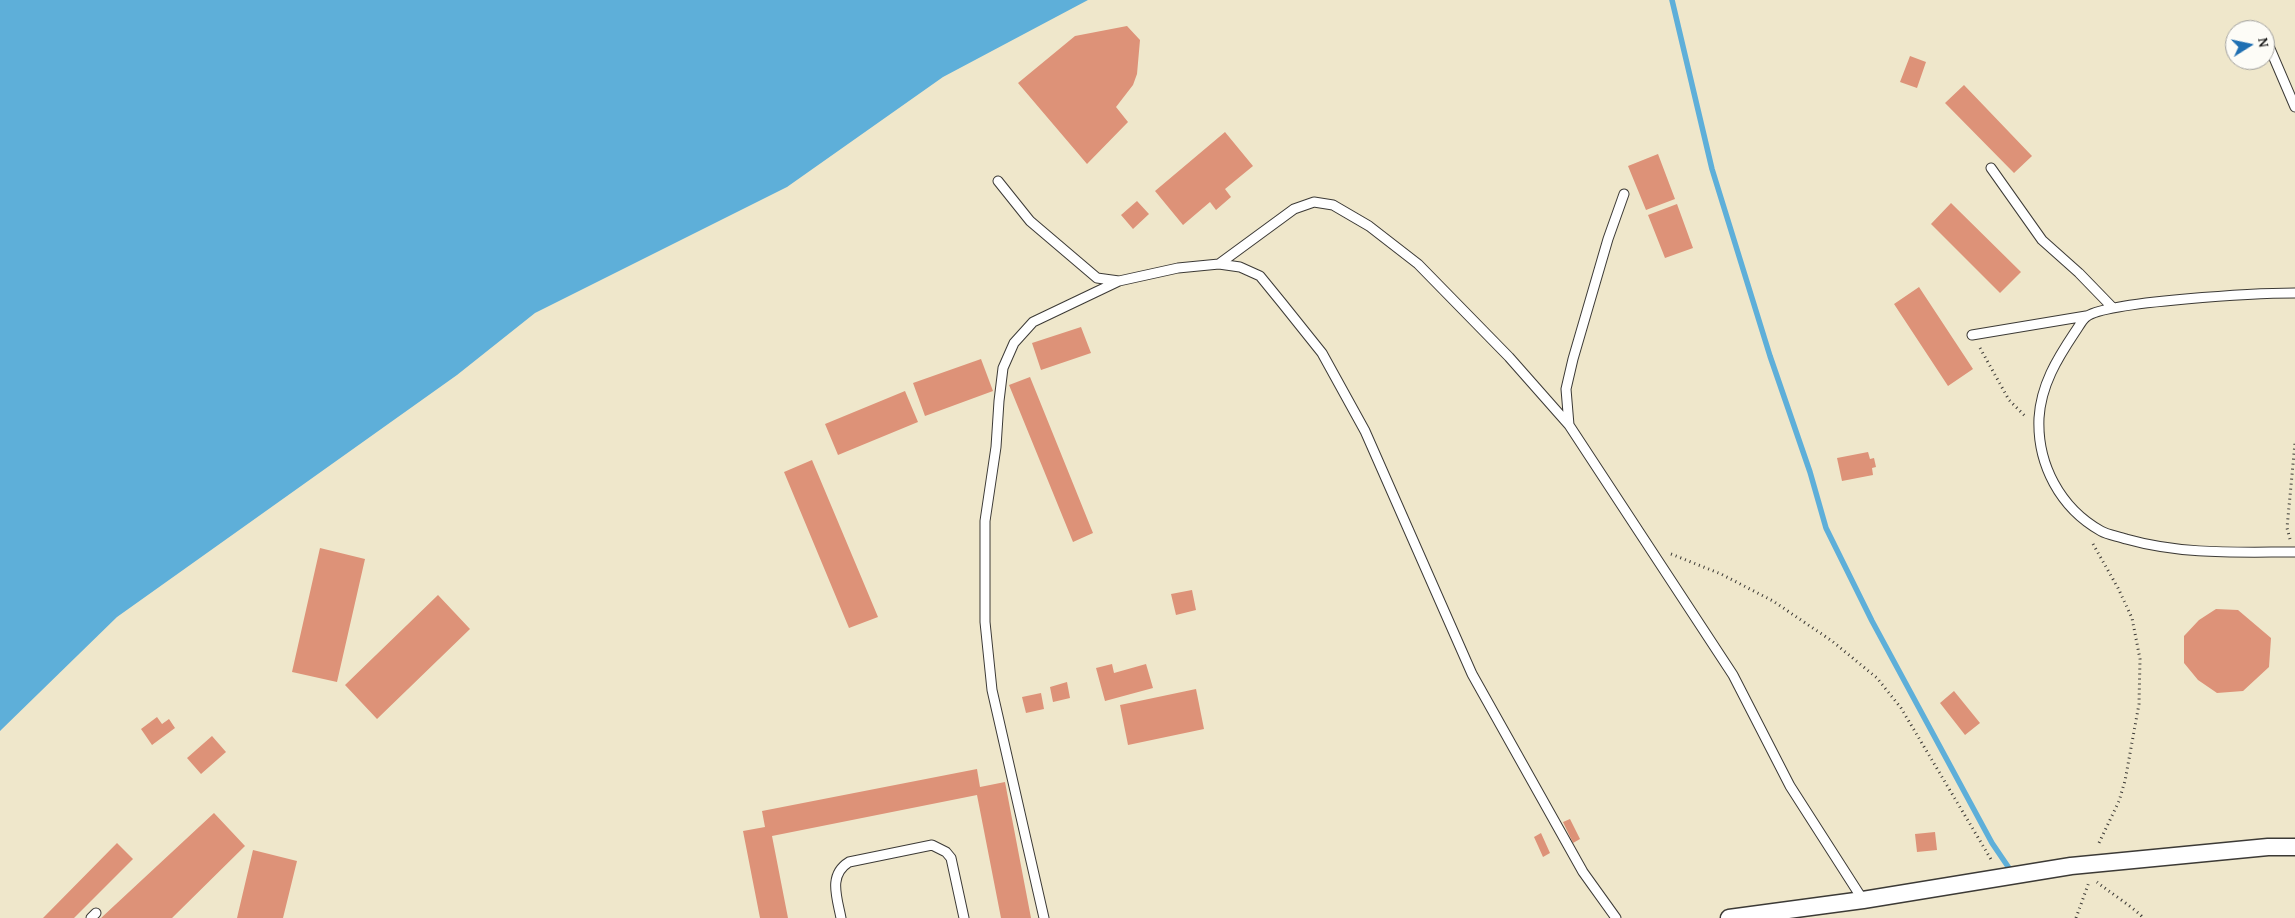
<!DOCTYPE html>
<style>
body{margin:0}
#map{position:relative;width:2295px;height:918px;overflow:hidden;background:#efe7cb;font-family:"Gentium Book Plus",serif}
canvas{display:block}
.north{position:absolute;left:2225px;top:20px;width:50px;height:50px;box-sizing:border-box;background:#fdfcf7;border:1px solid #a3a29f;border-radius:50%;rotate:80deg;font-size:14px;font-weight:700;line-height:20px;text-align:center;color:#1c1c1c}
.north::after{content:'';display:block;margin:auto;width:18px;height:22px;background:#1f6fb2;clip-path:polygon(50% 0,100% 100%,50% 72%,0 100%)}
</style>
<div id="map">
<canvas width="2295" height="918"></canvas>
<div class="north">N</div>
</div>
<script>
const context = document.querySelector('canvas').getContext('2d');
context.lineJoin = 'round';
function paint(path, color) {
  context.fillStyle = color;
  context.fill(path, 'evenodd');
}
function trace(path, color, width, dash) {
  context.strokeStyle = color;
  context.lineWidth = width;
  context.lineCap = dash ? 'butt' : 'round';
  context.setLineDash(dash || []);
  context.stroke(path);
}
paint(new Path2D(`
 M0 0H1088L943 77 787 187 535 313 457 375 117 617 0 731Z`), '#5eafd9');
trace(new Path2D(`
 M1672 0 1712 169 1770 356 1810 472 1826 528 1872 621 1992 843 2011 871`), '#5eafd9', 5.5);
paint(new Path2D(`
 M1127 26 1140 40 1137 74 1133 85 1116 107 1128 122 1087 164 1018 83 1075 36Z
 M1910 56 1926 62 1917 88 1900 82Z
 M1964 85 2032 156 2014 173 1945 103Z
 M1225 132 1253 166 1225 189 1231 197 1216 210 1210 202 1183 225 1155 191Z
 M1658 154 1675 199 1646 210 1628 166Z
 M1137 201 1149 214 1133 229 1121 215Z
 M1951 203 2021 272 2000 293 1931 224Z
 M1677 204 1693 248 1665 258 1648 215Z
 M1919 287 1973 369 1948 386 1894 304Z
 M1081 327 1091 353 1041 370 1032 343Z
 M981 359 993 391 925 416 913 383Z
 M1030 377 1093 533 1073 542 1009 385Z
 M905 391 918 422 838 455 825 424Z
 M1868 452 1870 459 1874 458 1876 467 1872 468 1873 475 1842 481 1837 458Z
 M812 460 878 617 849 628 784 472Z
 M320 548 365 559 337 682 292 672Z
 M1192 590 1196 610 1176 615 1171 594Z
 M438 595 470 629 377 719 345 685Z
 M2216 609 2238 610 2271 638 2269 667 2243 691 2217 693 2198 680 2184 663V636L2199 620Z
 M1112 664 1114 673 1146 664 1153 688 1105 701 1096 668Z
 M1067 682 1070 698 1053 702 1050 687Z
 M1196 689 1204 729 1128 745 1120 705Z
 M1954 691 1980 723 1965 735 1940 703Z
 M1041 693 1044 709 1026 713 1022 697Z
 M157 717 162 724 169 719 175 728 152 745 141 729Z
 M212 736 226 752 201 774 187 758Z
 M977 769 980 787 1005 782 1031 918H1001L977 795 772 836 788 918H760L743 831 765 827 762 811Z
 M214 813 245 846 172 918H101Z
 M1570 819 1580 839 1573 843 1563 822Z
 M1935 832 1937 850 1917 852 1915 834Z
 M1541 833 1550 853 1543 857 1534 837Z
 M117 843 133 859 74 918H43Z
 M253 850 297 861 283 918H237Z`), '#dd9278');
const service = new Path2D(`
 M2265 37 2295 107
 M1991 168 2042 240 2079 273 2112 307
 M998 181 1030 221 1097 278 1119 281 1178 268 1219 264 1240 267 1260 276 1282 303 1322 353 1365 431 1472 674 1583 872 1616 918
 M1219 264 1294 209 1314 202 1333 205 1369 226 1418 264 1509 357 1569 425 1733 675 1790 786 1863 900
 M2295 293C2263 293 2105 301 2086 317 2082 320 2078 328 2075 332 2057 359 2041 385 2039 418 2037 464 2060 508 2101 531 2108 535 2118 536 2126 539 2183 555 2237 552 2295 552
 M1972 335 2086 316
 M1569 425 1566 389 1573 359 1608 239 1624 194
 M91 918 96 913
 M841 918C837 897 828 875 849 862L932 845 946 852 951 858 964 918
 M1044 918 992 690 985 622V521L996 447 999 401 1003 368 1014 343 1033 322 1119 281`);
const minor = new Path2D(`
 M1729 918 1863 900 2071 866 2268 847H2295`);
trace(service, '#3c3a36', 11);
trace(minor, '#3c3a36', 19);
trace(new Path2D(`
 M1980 348 2009 400 2026 417
 M2290 539 2287 528 2295 443
 M2093 544 2118 588 2132 618 2140 659 2139 704 2125 781 2119 801 2098 845
 M1671 554 1721 574 1773 601 1832 641 1877 678 1901 708 1992 861
 M2097 882C2105 889 2140 912 2143 918
 M2076 918 2089 882`), '#3c3a36', 3, [1, 4]);
trace(service, '#fff', 9);
trace(minor, '#fff', 16);
</script>
